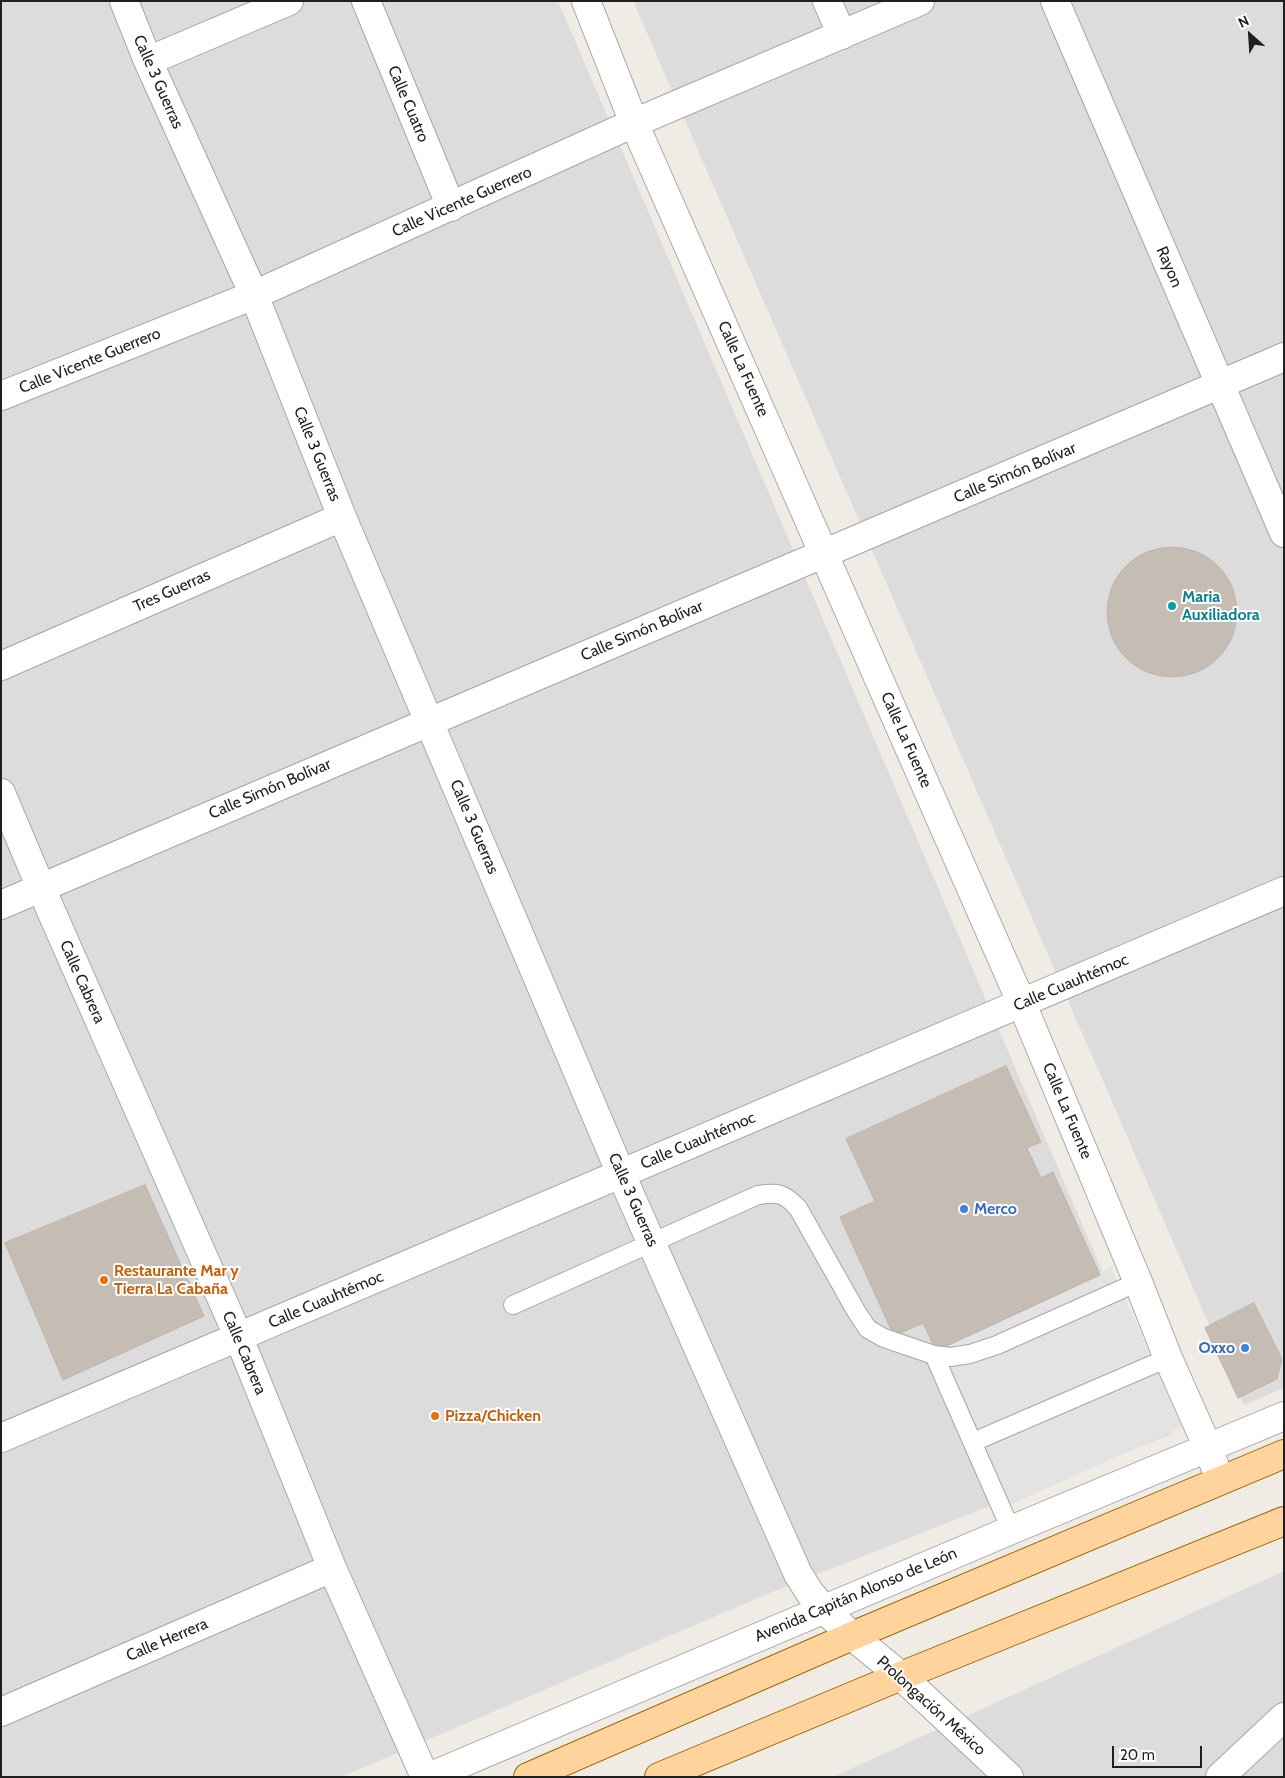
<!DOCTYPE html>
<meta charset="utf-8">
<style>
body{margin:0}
#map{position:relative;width:1285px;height:1778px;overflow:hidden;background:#f0ece5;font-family:Cabin,sans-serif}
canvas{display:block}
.frame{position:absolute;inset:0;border:2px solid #1f1f1f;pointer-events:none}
.north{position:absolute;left:1225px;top:10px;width:50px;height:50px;-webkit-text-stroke:4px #fff;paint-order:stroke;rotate:334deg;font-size:14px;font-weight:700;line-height:20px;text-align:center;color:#1f1f1f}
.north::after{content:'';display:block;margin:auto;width:18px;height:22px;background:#1f1f1f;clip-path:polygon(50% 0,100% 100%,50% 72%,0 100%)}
.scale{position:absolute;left:1112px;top:1746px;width:90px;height:22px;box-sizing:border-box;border:2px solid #1f1f1f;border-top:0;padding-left:6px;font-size:15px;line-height:18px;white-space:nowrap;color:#1f1f1f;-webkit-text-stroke:4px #fff;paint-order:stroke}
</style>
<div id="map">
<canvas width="1285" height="1778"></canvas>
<div class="frame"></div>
<div class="north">N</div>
<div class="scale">20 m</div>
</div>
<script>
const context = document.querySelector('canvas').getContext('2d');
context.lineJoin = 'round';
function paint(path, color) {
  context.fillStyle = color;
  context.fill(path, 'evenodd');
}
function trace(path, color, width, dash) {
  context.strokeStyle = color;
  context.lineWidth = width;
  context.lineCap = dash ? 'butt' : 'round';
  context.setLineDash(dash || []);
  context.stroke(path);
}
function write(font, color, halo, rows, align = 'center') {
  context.font = font + ' Cabin,sans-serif';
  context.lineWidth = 4;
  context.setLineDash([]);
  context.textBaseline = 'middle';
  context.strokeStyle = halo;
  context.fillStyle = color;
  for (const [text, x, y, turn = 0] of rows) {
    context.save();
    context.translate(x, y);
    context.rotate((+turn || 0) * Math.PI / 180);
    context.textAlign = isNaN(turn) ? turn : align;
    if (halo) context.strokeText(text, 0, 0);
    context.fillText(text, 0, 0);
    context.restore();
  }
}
paint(new Path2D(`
 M1 1H558L1172 1434 765 1595 341 1777H1Z
 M633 1H1284V1388L1244 1405Z
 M1284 1571V1777H833Z`), '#dddcdc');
paint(new Path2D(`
 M1111 1267 1182 1427 1010 1505 936 1351Z`), '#e3e3e3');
const building = new Path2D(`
 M1107 612a65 65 0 1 1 130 0a65 65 0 1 1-130 0Z
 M1006 1066 1041 1142 1027 1148 1041 1178 1053 1172 1100 1275 936 1351 923 1323 894 1336 840 1217 875 1201 846 1139Z
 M145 1185 204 1316 63 1380 5 1243Z
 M1254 1303 1282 1359 1277 1379 1238 1398 1205 1328Z`);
paint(building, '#c5bcb4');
trace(building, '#c2b3a7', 1);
const service = new Path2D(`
 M513 1305 758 1195C778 1192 784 1193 798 1208L856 1311 868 1329 884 1338 934 1355 950 1357 970 1354 997 1345 1138 1282
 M934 1355 1011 1530
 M973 1442 1168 1358`);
const minor = new Path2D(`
 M124 1 148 61 254 295 342 517 621 1174 798 1574 810 1593 824 1609 852 1636 901 1676 1009 1777
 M366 1 451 207
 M586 1 634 123 1022 1004 1138 1282 1168 1358 1208 1448 1220 1480
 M827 1 842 35
 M1055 1 1284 533
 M148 61 289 1
 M1 396 254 295 634 123 920 1
 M1 666 342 517
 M1 793 41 888 239 1338 332 1568 425 1777
 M1 905 1284 357
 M1 1438 1284 891
 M1 1712 332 1568
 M429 1777 1011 1530 1284 1416
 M1220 1777 1284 1717`);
const primary = new Path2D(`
 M528 1777 852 1636 1284 1454
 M659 1777 901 1676 1284 1521`);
trace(service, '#a6a6a6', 20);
trace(minor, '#a6a6a6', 30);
trace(primary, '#9a6800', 30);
trace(service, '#fff', 18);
trace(minor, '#fff', 28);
trace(primary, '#fed49c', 28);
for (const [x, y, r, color] of [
 [1172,606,5,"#0f9aa8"],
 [964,1209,5,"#3f7fe0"],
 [104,1280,5,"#e8710a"],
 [1245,1348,5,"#3f7fe0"],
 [435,1416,5,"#e8710a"]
]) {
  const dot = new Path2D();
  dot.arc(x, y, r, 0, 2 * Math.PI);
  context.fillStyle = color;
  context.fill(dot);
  trace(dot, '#fff', 2);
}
write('16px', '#1f1f1f', '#fff', [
 ["Calle 3 Guerras",158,82,66],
 ["Calle Cuatro",408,104,67],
 ["Calle Vicente Guerrero",462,202,-24],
 ["Rayon",1169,267,67],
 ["Calle Vicente Guerrero",90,361,-22],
 ["Calle La Fuente",743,369,66],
 ["Calle 3 Guerras",317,454,68],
 ["Calle Simón Bolívar",1015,473,-23],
 ["Tres Guerras",172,591,-24],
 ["Calle Simón Bolívar",642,631,-23],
 ["Calle La Fuente",906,740,66],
 ["Calle Simón Bolívar",270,789,-23],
 ["Calle 3 Guerras",474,827,67],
 ["Calle Cabrera",82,982,66],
 ["Calle Cuauhtémoc",1071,983,-23],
 ["Calle La Fuente",1067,1111,67],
 ["Calle Cuauhtémoc",698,1141,-23],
 ["Calle 3 Guerras",633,1200,66],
 ["Calle Cuauhtémoc",326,1300,-23],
 ["Calle Cabrera",244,1353,67],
 ["Avenida Capitán Alonso de León",856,1595,-23],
 ["Calle Herrera",167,1640,-23],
 ["Prolongación México",931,1706,42]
]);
write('bold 16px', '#0d838f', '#fff', [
 ["Maria",1182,597],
 ["Auxiliadora",1182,615]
], 'left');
write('bold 16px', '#366cbe', '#fff', [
 ["Merco",974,1209],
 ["Oxxo",1235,1348,"right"]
], 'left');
write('bold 16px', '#c56008', '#fff', [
 ["Restaurante Mar y",114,1271],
 ["Tierra La Cabaña",114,1289],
 ["Pizza/Chicken",445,1416]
], 'left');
</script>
